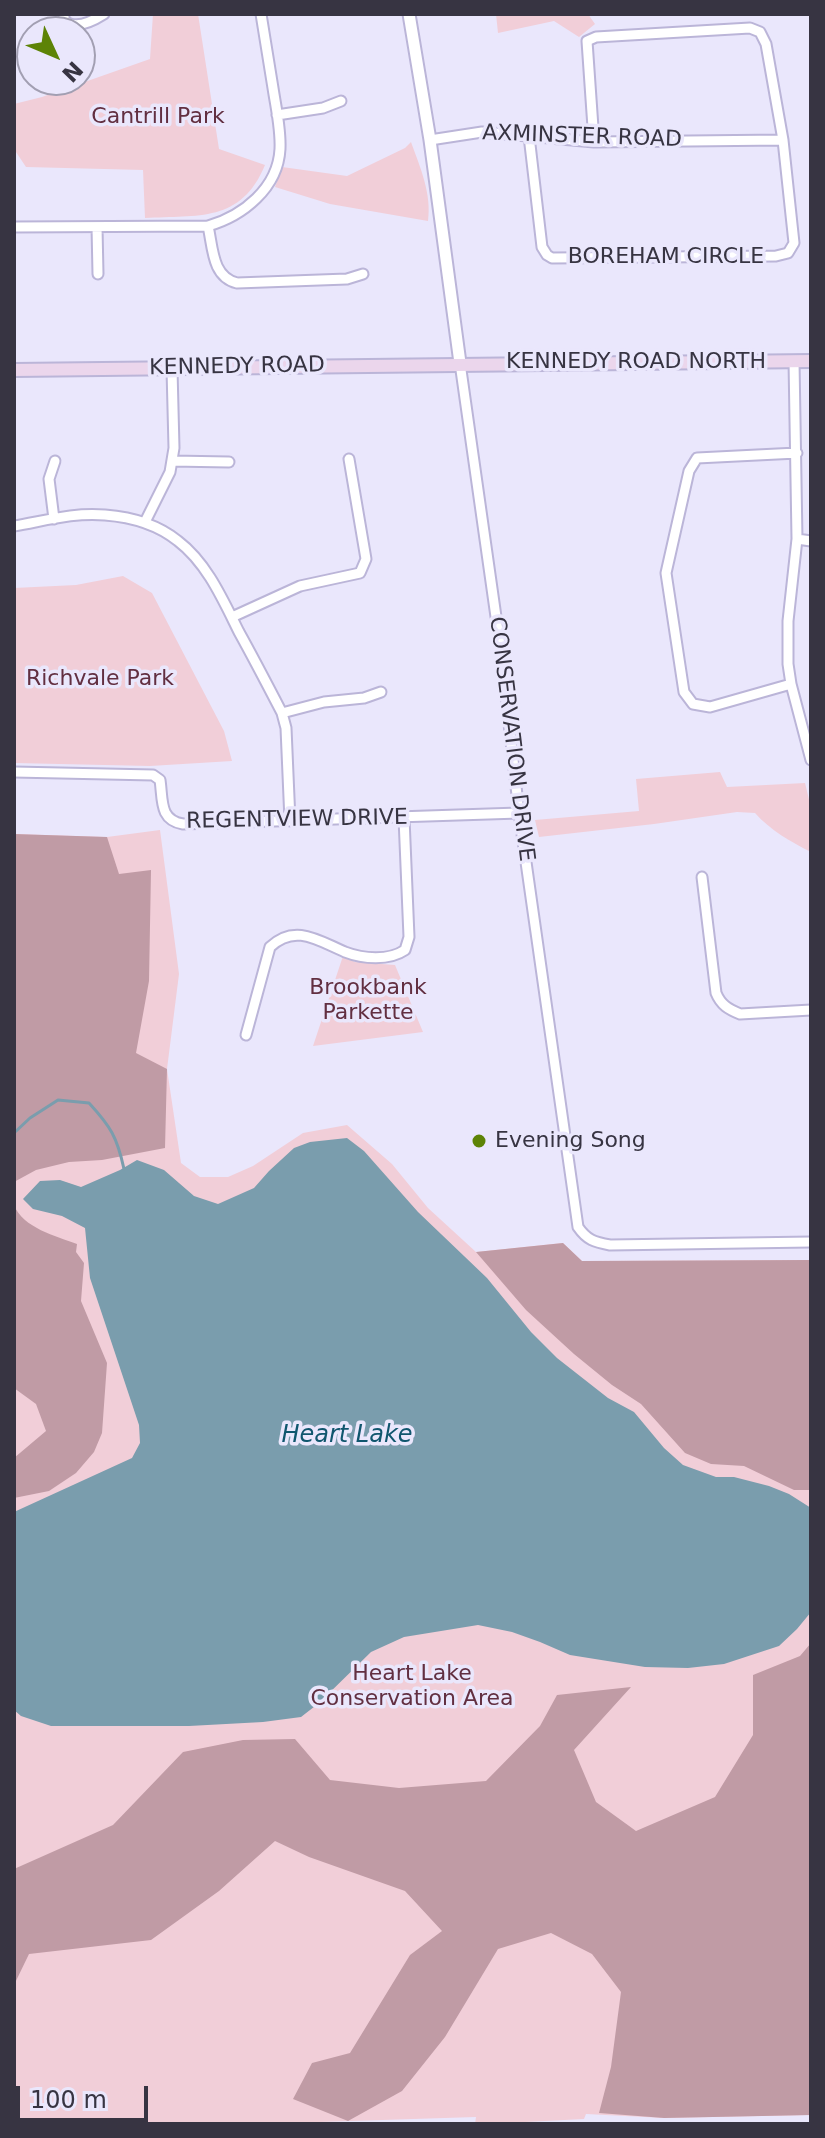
<!DOCTYPE html>
<style>
body{margin:0}
#map{position:relative;width:825px;height:2138px;overflow:hidden;background:#eae7fc;font-family:"DejaVu Sans",sans-serif}
canvas{display:block}
.frame{position:absolute;inset:0;border:16px solid #373442;pointer-events:none}
.north{position:absolute;left:16px;top:16px;width:80px;height:80px;box-sizing:border-box;background:#eae7fc;border:2px solid #a29fb2;border-radius:50%;rotate:134deg;font-size:22px;font-weight:700;line-height:32px;text-align:center;color:#373442}
.north::after{content:'';display:block;margin:auto;width:28px;height:36px;background:#5d8306;clip-path:polygon(50% 0,100% 100%,50% 72%,0 100%)}
.scale{position:absolute;left:16px;top:2086px;width:132px;height:36px;box-sizing:border-box;border:4px solid #373442;border-top:0;padding-left:10px;font-size:24px;line-height:28px;white-space:nowrap;color:#373442;-webkit-text-stroke:6px #eae7fc;paint-order:stroke}
</style>
<div id="map">
<canvas width="825" height="2138"></canvas>
<div class="frame"></div>
<div class="north">N</div>
<div class="scale">100 m</div>
</div>
<script>
const context = document.querySelector('canvas').getContext('2d');
context.lineJoin = 'round';
function paint(path, color) {
  context.fillStyle = color;
  context.fill(path, 'evenodd');
}
function trace(path, color, width, dash) {
  context.strokeStyle = color;
  context.lineWidth = width;
  context.lineCap = dash ? 'butt' : 'round';
  context.setLineDash(dash || []);
  context.stroke(path);
}
function write(font, color, halo, rows, align = 'center') {
  context.font = font + ' "DejaVu Sans",sans-serif';
  context.lineWidth = 7;
  context.setLineDash([]);
  context.textBaseline = 'middle';
  context.strokeStyle = halo;
  context.fillStyle = color;
  for (const [text, x, y, turn = 0] of rows) {
    context.save();
    context.translate(x, y);
    context.rotate((+turn || 0) * Math.PI / 180);
    context.textAlign = isNaN(turn) ? turn : align;
    if (halo) context.strokeText(text, 0, 0);
    context.fillText(text, 0, 0);
    context.restore();
  }
}
paint(new Path2D(`
 M153 14H198L219 149 265 165C241 223 198 215 145 218L143 170 26 167 14 149V104L42 97 150 59Z
 M496 14H588L595 24 579 37 554 21 498 33Z
 M411 142C420 167 432 194 428 221L330 204 275 187 282 167 347 176 405 148Z
 M123 576 152 593 224 731 232 761 150 766 14 763V588L76 585Z
 M720 772 727 787 805 783 811 808V852C791 842 770 830 755 813L737 812 654 824 539 837 535 820 639 811 636 779Z
 M160 830 179 974 167 1069 181 1163 200 1177H228L253 1166 303 1133 347 1125 392 1164 428 1208 476 1252 563 1243 582 1261 811 1260V2115L664 2118 586 2114 584 2119 486 2124H475L476 2117 257 2124H14V834L107 837Z
 M343 956 355 962 395 965 423 1032 313 1046Z`), '#f1ced8');
paint(new Path2D(`
 M14 834 107 837 119 874 151 870 149 981 136 1053 167 1069 165 1148 102 1160 69 1162 36 1170 14 1182Z
 M14 1205C23 1228 56 1236 77 1244L76 1252 84 1263 81 1301 107 1363 102 1433 94 1452 76 1473 49 1491 14 1498V1458L46 1431 36 1404 14 1388Z
 M563 1243 582 1261 811 1260V1490H794L744 1466 711 1464 685 1453 641 1404 612 1385 574 1354 526 1310 476 1252Z
 M811 1643V2115L664 2118 599 2113 611 2067 621 1992 592 1954 551 1933 498 1949 445 2037 402 2091 348 2121 293 2099 312 2063 350 2053 410 1955 442 1931 405 1891 309 1857 275 1841 219 1891 151 1940 29 1954 14 1985V1869L113 1825 183 1752 243 1740 295 1739 330 1780 399 1788 486 1781 540 1726 557 1695 631 1687 574 1750 596 1802 636 1831 715 1797 753 1735V1675L800 1656Z`), '#c09ba5');
paint(new Path2D(`
 M347 1138 364 1151 418 1212 487 1278 531 1332 557 1358 608 1398 634 1412 664 1448 683 1465 716 1477H734L769 1486 789 1494 811 1508V1612L797 1629 779 1646 724 1664 688 1668 645 1667 570 1655 540 1642 512 1632 478 1625 404 1637 371 1652 319 1703 301 1717 263 1722 189 1726H51L21 1716 14 1710V1512L132 1458 140 1443 139 1425 90 1278 85 1228 62 1216 33 1209 23 1199 40 1181 60 1180 81 1187 120 1170 137 1160 164 1170 194 1196 218 1204 254 1188 269 1171 294 1148 310 1142Z`), '#7a9dad');
trace(new Path2D(`
 M14 1133 30 1118 58 1100 89 1103C111 1127 117 1137 124 1169`), '#7a9dad', 3);
const minor = new Path2D(`
 M64 14V20C75 31 93 21 104 14
 M277 115 323 108 341 101
 M529 136 542 247 547 255 552 258 776 256 788 253 794 243 783 140 766 44 760 32 750 28 596 37 587 41 594 142
 M430 140 482 132 594 142 783 140
 M208 226C213 248 212 277 237 283L347 279 363 274
 M14 227 208 226C243 216 278 188 280 149 281 129 276 108 273 88 269 63 265 39 261 14
 M97 227 98 274
 M794 361 797 539 788 621V664L791 684 811 760
 M460 363 501 652 519 813 578 1227C587 1240 594 1242 610 1245L811 1242
 M172 461 229 462
 M54 519 49 479 55 461
 M145 522 170 472 174 448 172 369
 M14 526C44 521 74 512 105 515 131 517 157 524 178 541 207 563 223 600 239 632 254 659 268 686 282 713L286 728 290 821
 M797 539 811 541
 M232 617 300 586 360 573 366 559 349 459
 M791 684 710 707 693 704 684 692 666 573 689 471 697 458 797 453
 M282 713 324 702 364 698 381 692
 M14 772 153 775 160 780C163 800 159 820 183 824L519 813
 M702 877 716 993C721 1005 728 1009 740 1014L811 1010
 M246 1035 270 947C295 923 319 941 345 952 363 959 389 961 405 950L409 937 404 818`);
const tertiary = new Path2D(`
 M409 14 430 140 460 363`);
const secondary = new Path2D(`
 M14 370 811 361`);
trace(minor, '#bbb5d8', 13);
trace(tertiary, '#bbb5d8', 15);
trace(secondary, '#bbb5d8', 16);
trace(minor, '#fff', 9);
trace(tertiary, '#fff', 11);
trace(secondary, '#ebd6ec', 12);
for (const [x, y, r, color] of [
 [479,1141,8,"#5d8306"]
]) {
  const dot = new Path2D();
  dot.arc(x, y, r, 0, 2 * Math.PI);
  context.fillStyle = color;
  context.fill(dot);
  trace(dot, '#eae7fc', 3);
}
write('22px', '#622f41', '#eae7fc', [
 ["Cantrill Park",158,117],
 ["Richvale Park",100,679],
 ["Brookbank",368,988],
 ["Parkette",368,1013],
 ["Heart Lake",412,1674],
 ["Conservation Area",412,1699]
]);
write('22px', '#373442', '#eae7fc', [
 ["AXMINSTER ROAD",582,137,2],
 ["BOREHAM CIRCLE",666,257],
 ["KENNEDY ROAD NORTH",636,362],
 ["KENNEDY ROAD",237,367,-1],
 ["CONSERVATION DRIVE",511,739,83],
 ["REGENTVIEW DRIVE",297,820,-1]
]);
write('22px', '#373442', '#eae7fc', [
 ["Evening Song",495,1141]
], 'left');
write('italic 24px', '#10566e', '#eae7fc', [
 ["Heart Lake",347,1436]
]);
</script>
